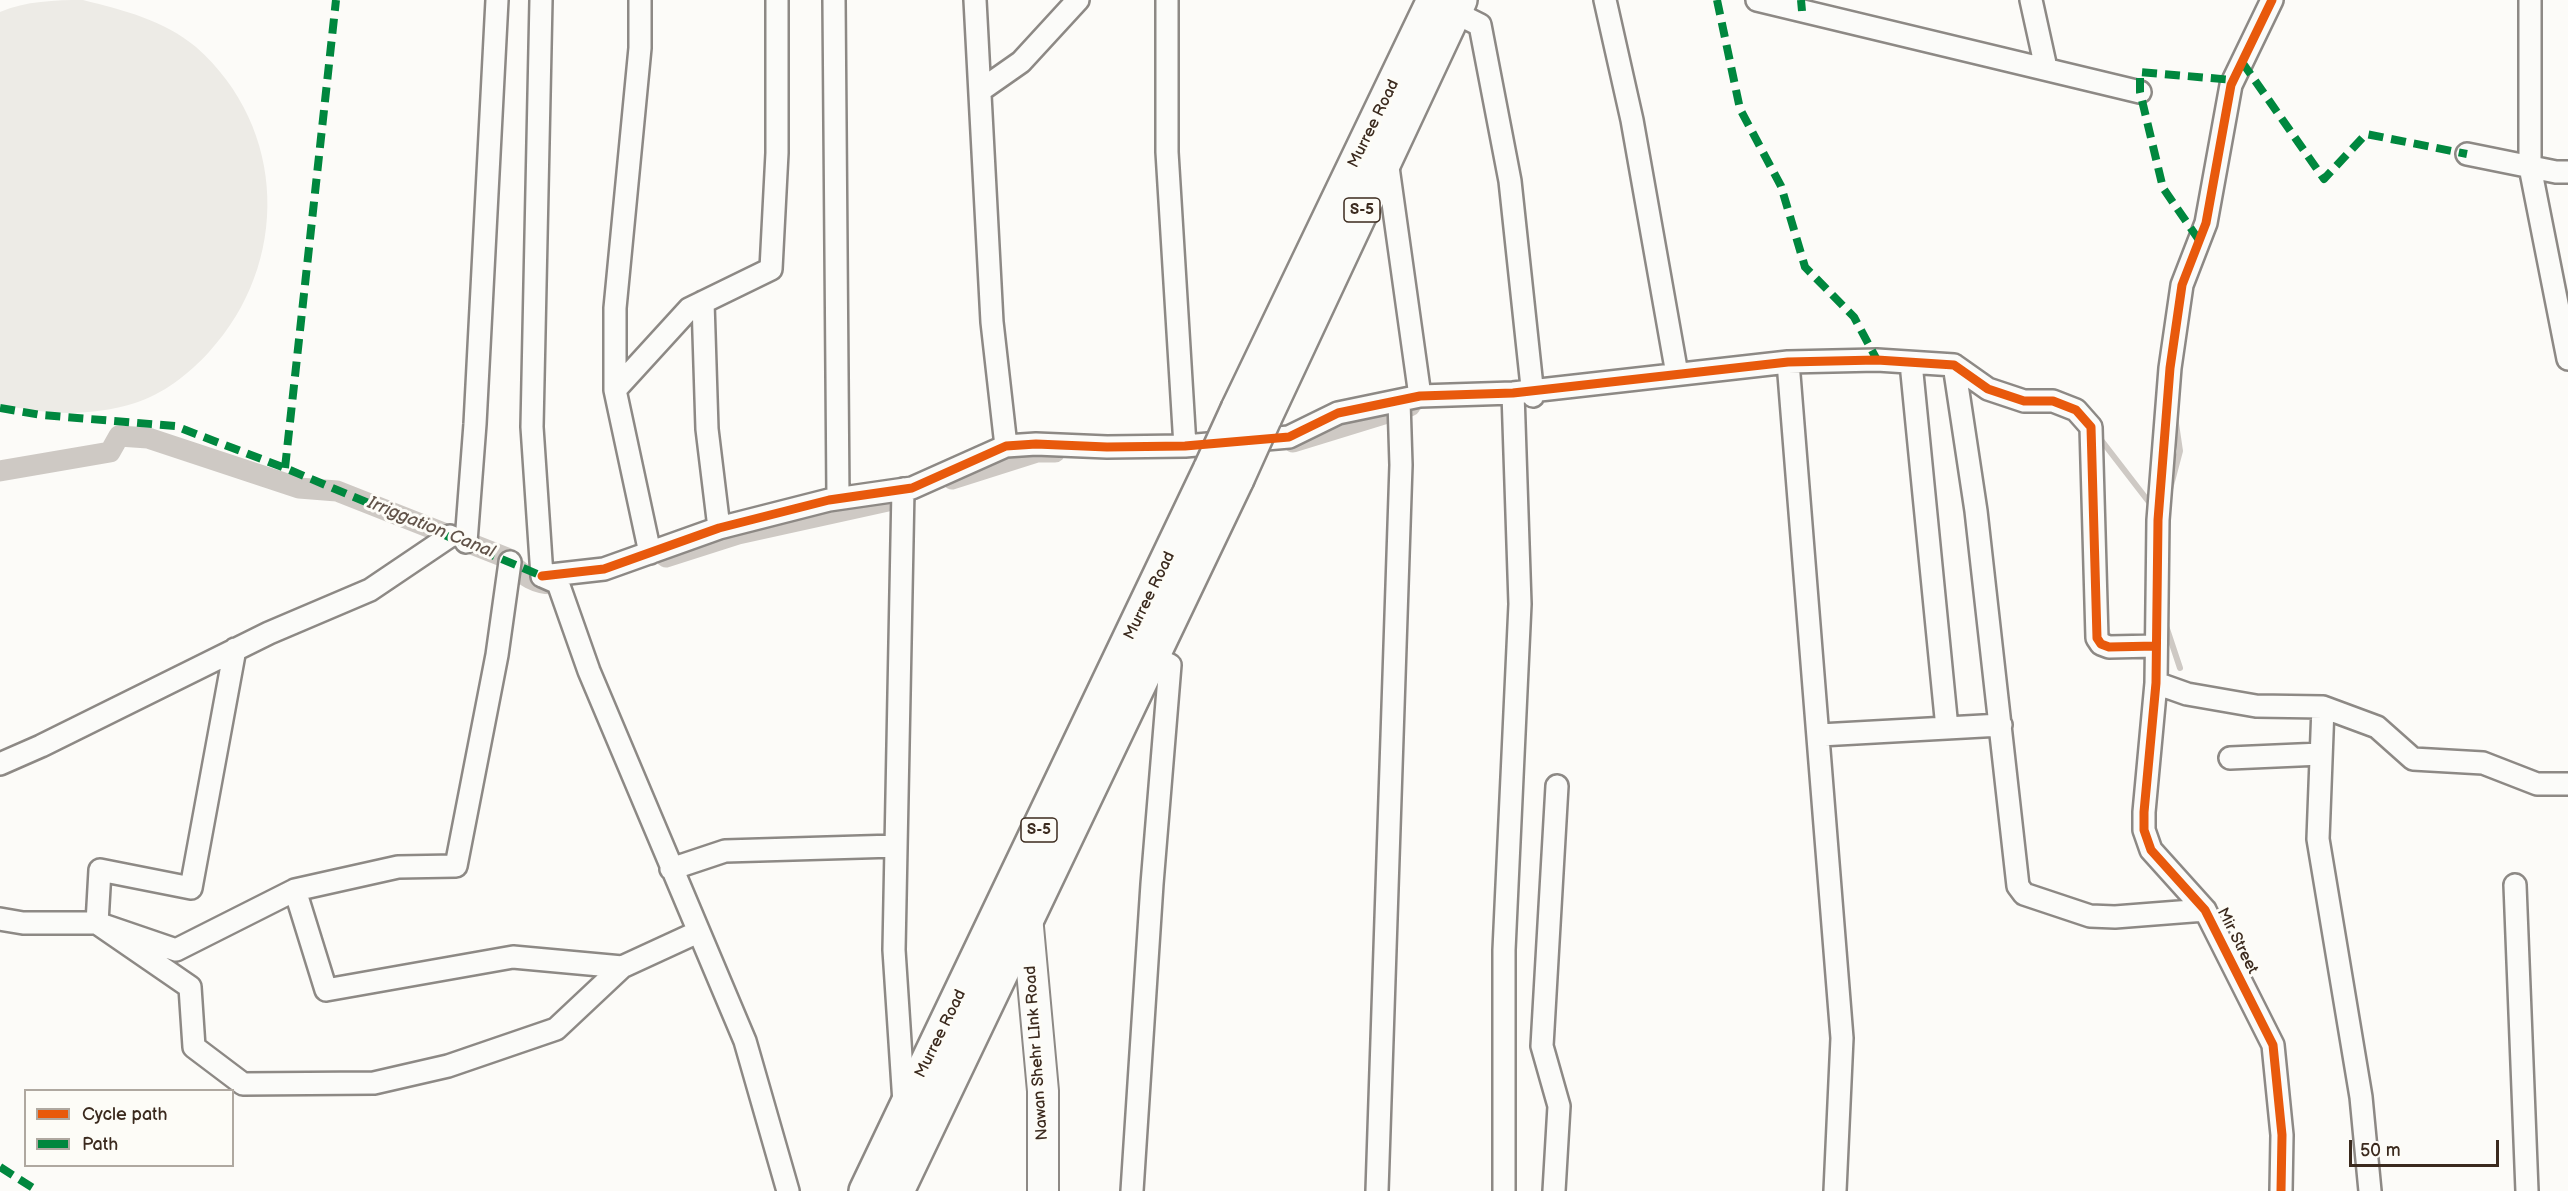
<!DOCTYPE html>
<style>
body{margin:0}
#map{position:relative;width:2568px;height:1191px;overflow:hidden;background:#fcfbf8;font-family:"Balsamiq Sans",sans-serif}
canvas{display:block}
.legend{position:absolute;left:24px;top:1089px;width:210px;height:78px;box-sizing:border-box;background:#fdfcf7;border:2px solid #afa8a0;margin:0;padding:8px 10px;list-style:none;font-size:18px;color:#3b2a1e}
.legend li{display:flex;align-items:center;gap:12px;height:30px}
.legend b{width:30px;border:2px solid #afa8a0}
.scale{position:absolute;left:2349px;top:1140px;width:150px;height:27px;box-sizing:border-box;border:3px solid #3b2a1e;border-top:0;padding-left:8px;font-size:18px;line-height:21px;white-space:nowrap;color:#3b2a1e;-webkit-text-stroke:4px #fdfcf7;paint-order:stroke}
</style>
<div id="map">
<canvas width="2568" height="1191"></canvas>
<ul class="legend">
<li><b style="height:8px;background:#e8590c"></b>Cycle path</li>
<li><b style="height:8px;background:#00873e"></b>Path</li>
</ul>
<div class="scale">50 m</div>
</div>
<script>
const context = document.querySelector('canvas').getContext('2d');
context.lineJoin = 'round';
function paint(path, color) {
  context.fillStyle = color;
  context.fill(path, 'evenodd');
}
function trace(path, color, width, dash) {
  context.strokeStyle = color;
  context.lineWidth = width;
  context.lineCap = dash ? 'butt' : 'round';
  context.setLineDash(dash || []);
  context.stroke(path);
}
function write(font, color, halo, rows, align = 'center') {
  context.font = font + ' "Balsamiq Sans",sans-serif';
  context.lineWidth = 6;
  context.setLineDash([]);
  context.textBaseline = 'middle';
  context.strokeStyle = halo;
  context.fillStyle = color;
  for (const [text, x, y, turn = 0] of rows) {
    context.save();
    context.translate(x, y);
    context.rotate((+turn || 0) * Math.PI / 180);
    context.textAlign = isNaN(turn) ? turn : align;
    if (halo) context.strokeText(text, 0, 0);
    context.fillText(text, 0, 0);
    context.restore();
  }
}
paint(new Path2D(`
 M83 0C123 10 164 20 196 47 288 128 290 264 209 352 190 373 162 395 135 403 89 417 46 415 0 404V12C26 1 55 0 83 0Z`), '#edebe6');
trace(new Path2D(`
 M2098 436 2152 506
 M2170 489 2180 451 2175 417
 M2165 623 2180 668`), '#cec9c4', 6);
trace(new Path2D(`
 M1293 442 1410 406
 M0 471 110 452 119 436 148 438 299 488 337 491 507 558C520 575 538 587 560 583
 M952 479 1037 452H1055
 M666 557 738 534 906 497`), '#cec9c4', 21);
const street = new Path2D(`
 M541 0 532 427 542 576 558 583 589 671 745 1041 788 1191
 M640 0V48L615 308V390L650 553
 M834 0 838 498
 M975 0 992 322 1006 446
 M1167 0V152L1185 446
 M1605 0 1632 120 1677 374
 M1757 0 2140 92
 M2031 0 2046 68
 M2272 0 2231 85 2206 223 2182 285 2170 368 2158 520 2156 683 2144 812V830L2151 850 2205 910 2273 1045 2282 1135 2281 1191
 M2530 0V167L2568 359
 M1454 12 1480 25 1510 181 1533 396
 M981 90 1021 62 1078 0
 M2467 154 2556 172H2568
 M1387 160 1420 396
 M703 302 707 429 719 528
 M1788 362 1842 1038 1835 1191
 M1911 363 1947 728
 M1954 365 1976 511 2018 886 2024 894 2090 916 2115 917 2205 910
 M615 390 689 309 771 269 777 153V0
 M903 489 894 950 904 1103
 M466 542 475 424 497 0
 M542 576 604 569 719 528 829 500 912 488 1006 446 1036 444 1107 447 1185 446 1289 437 1338 413 1420 396 1513 393 1788 362 1877 360 1954 365 1988 389 2024 401H2053L2076 410 2091 427 2097 638 2101 644 2109 647 2156 646
 M235 649 191 888 100 870 97 923 176 950 295 890 398 867 456 866 497 655 510 562
 M2156 683 2187 694 2256 706 2323 707 2377 727 2413 759 2483 763 2537 784H2568
 M2323 707 2318 839 2361 1097 2370 1191
 M1820 735 2001 725
 M2230 758 2321 754
 M0 764 41 746 269 633 370 590 450 536
 M671 869 725 851 895 846
 M2515 885 2527 1191
 M295 890 326 990 513 957 622 967 698 932
 M0 919 23 923H97L190 987 194 1047 243 1084 374 1083 448 1066 556 1029 622 967
 M1132 1191 1152 884 1170 665 1153 657
 M1377 1191 1401 465 1399 401
 M1504 1191V950L1520 604 1513 393
 M1554 1191 1559 1106 1542 1046 1557 786`);
const secondary = new Path2D(`
 M1027 916 1043 1091V1191`);
const primary = new Path2D(`
 M1238 409 1434 0
 M1264 419 1460 0
 M866 1191 1211 468
 M897 1191 1237 479`);
trace(street, '#8d8985', 26);
trace(secondary, '#8d8985', 34);
trace(primary, '#8d8985', 38);
trace(street, '#fbfbf9', 21);
trace(secondary, '#fbfbf9', 30);
trace(primary, '#fbfbf9', 33);
const primaryBridge = new Path2D(`
 M1211 468 1238 409
 M1237 479 1264 419`);
trace(primaryBridge, '#8d8985', 38, []);
trace(primaryBridge, '#fbfbf9', 33);
trace(new Path2D(`
 M1717 0 1740 109 1781 186 1805 267 1854 317 1877 360
 M1801 0 1802 11
 M2242 62 2324 179 2366 134 2467 154
 M2199 240 2163 188 2140 92V72L2233 80
 M0 408 41 415 175 426 285 468 542 576
 M285 468 336 0
 M0 1167 38 1191`), '#00873e', 8, [15, 8]);
trace(new Path2D(`
 M2272 0 2231 85 2206 223 2182 285 2170 368 2158 520 2156 683 2144 812V830L2151 850 2205 910 2273 1045 2282 1135 2281 1191
 M542 576 604 569 719 528 829 500 912 488 1006 446 1036 444 1107 447 1185 446 1289 437 1338 413 1420 396 1513 393 1788 362 1877 360 1954 365 1988 389 2024 401H2053L2076 410 2091 427 2097 638 2101 644 2109 647 2156 646`), '#e8590c', 9);
for (const [x, y, w] of [
 [1362,210,36],
 [1039,830,36]
]) {
  const box = new Path2D();
  box.roundRect(x - w / 2, y - 12, w, 24, 4.5);
  context.fillStyle = '#fdfcf7';
  context.fill(box);
  trace(box, '#3b2a1e', 1.5);
}
write('bold 15px', '#3b2a1e', null, [
 ["S-5",1362,210],
 ["S-5",1039,830]
]);
write('16px', '#3b2a1e', '#fdfcf7', [
 ["Murree Road",1374,124,-64],
 ["Murree Road",1150,596,-64],
 ["Mir Street",2237,941,63],
 ["Murree Road",941,1034,-64],
 ["Nawan Shehr LInk Road",1037,1053,-94]
]);
write('italic 18px', '#615349', '#fdfcf7', [
 ["Irriggation Canal",431,528,22]
]);
</script>
